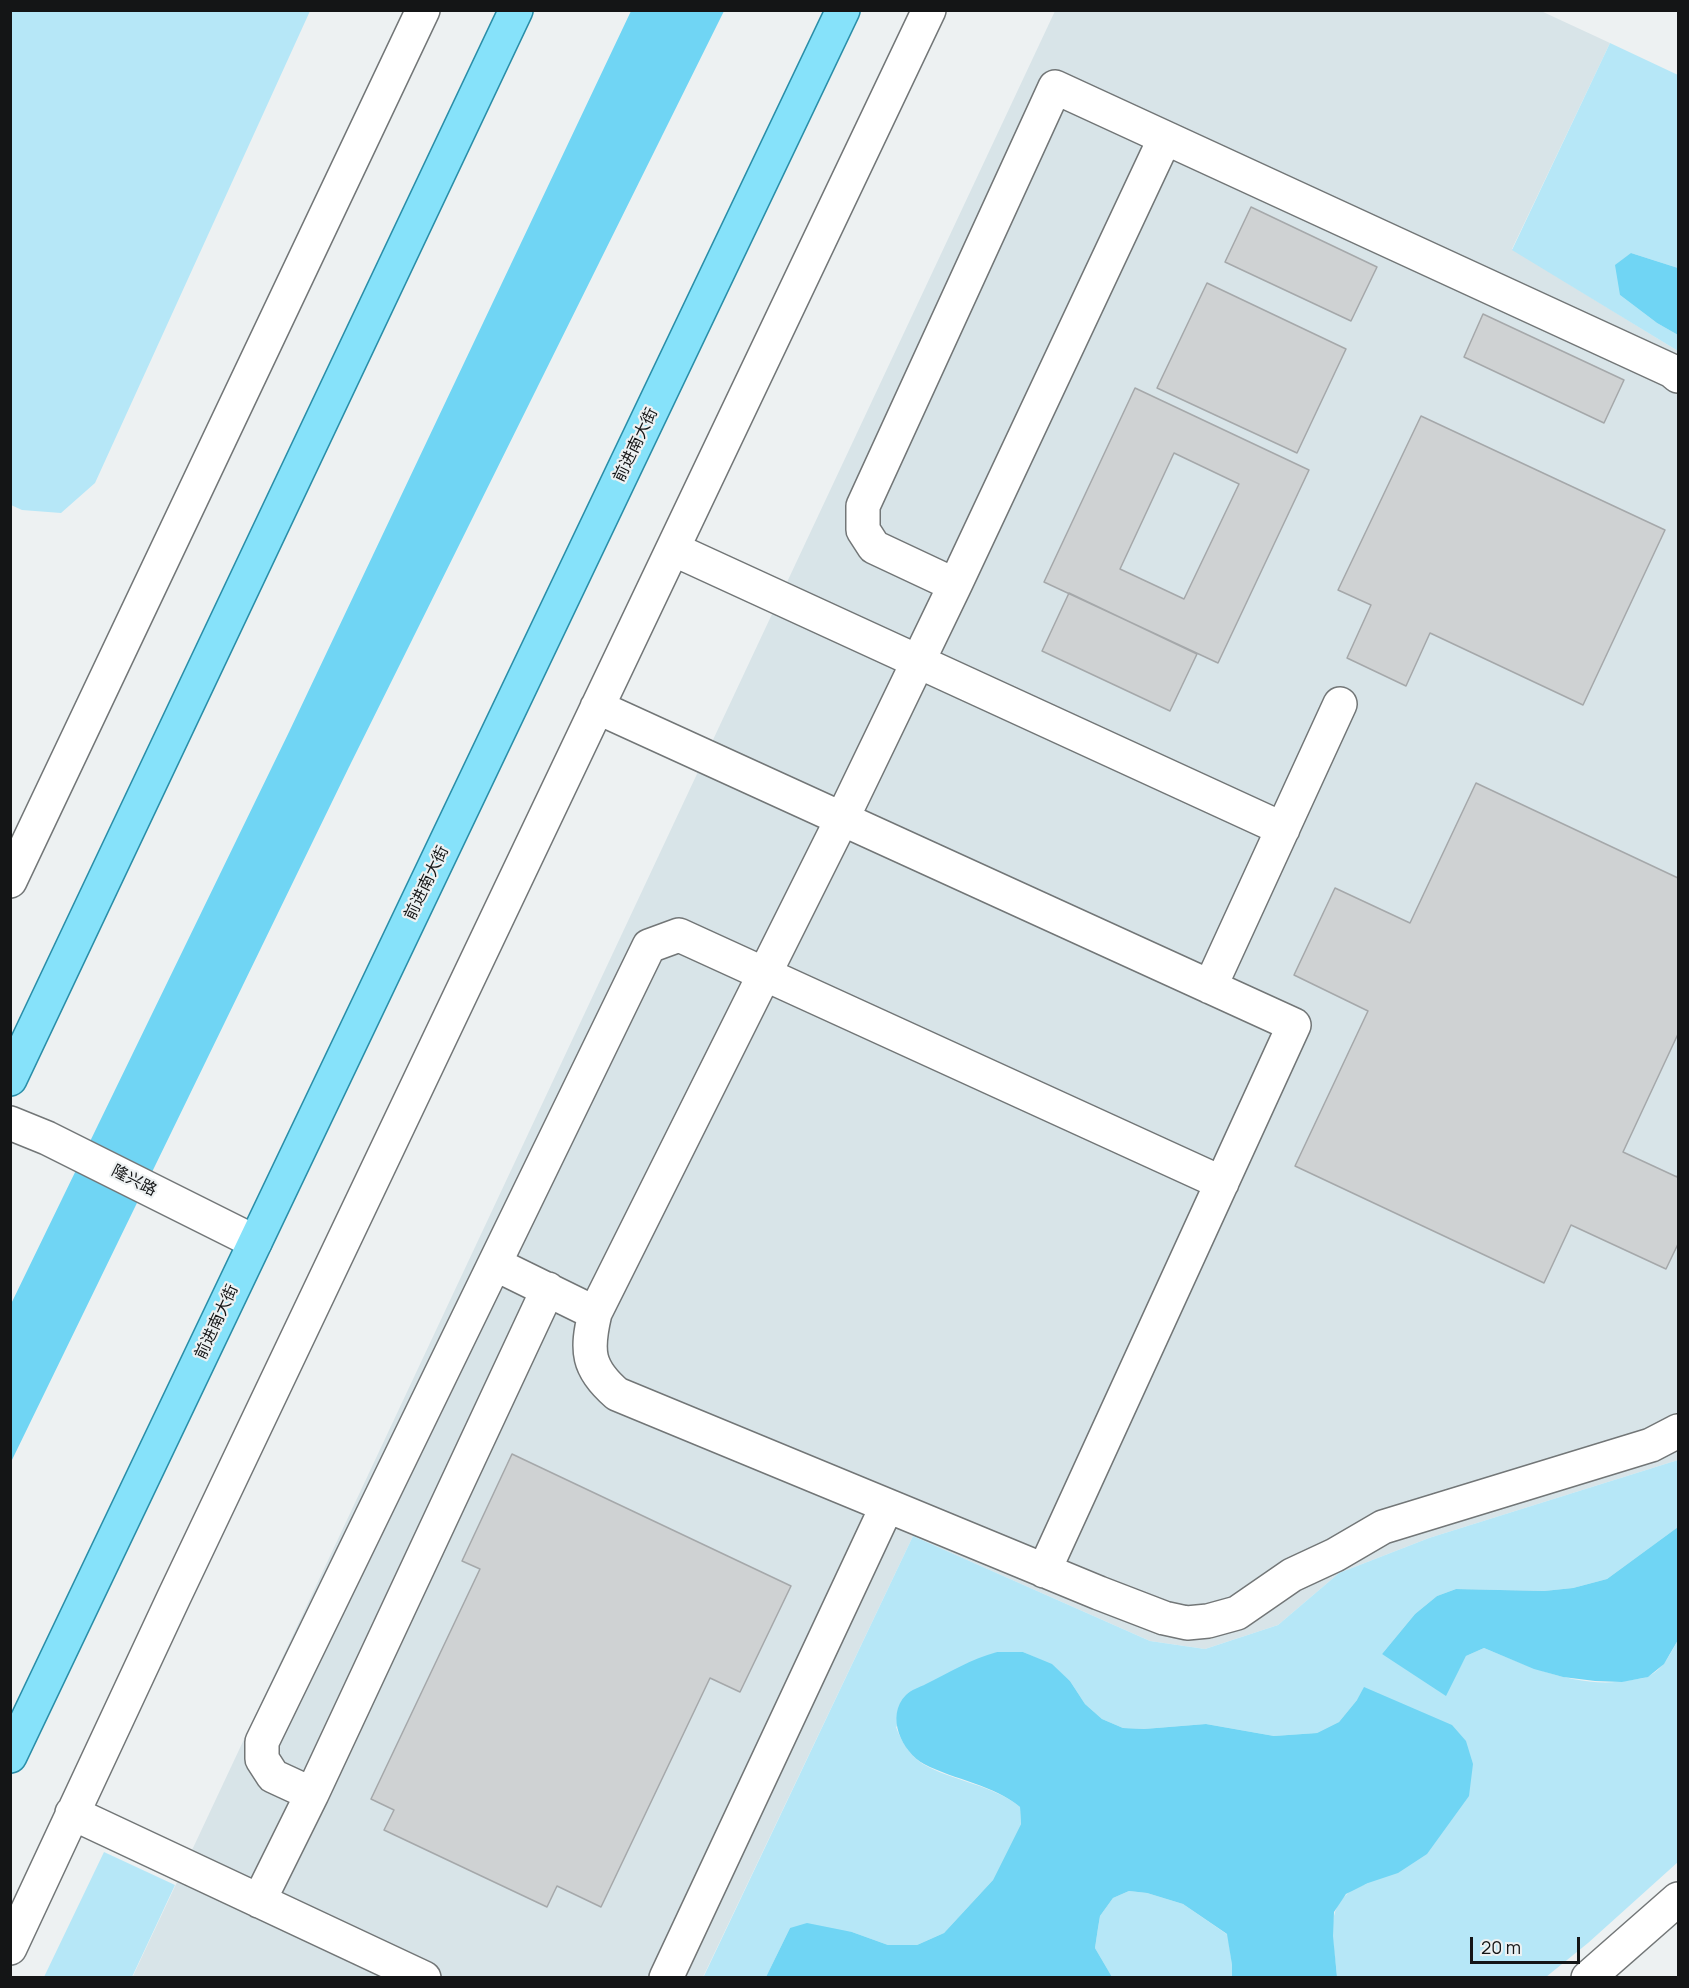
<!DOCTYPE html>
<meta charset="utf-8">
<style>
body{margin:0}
#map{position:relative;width:1689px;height:1988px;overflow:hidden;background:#edf1f2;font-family:Manrope,sans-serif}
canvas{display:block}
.frame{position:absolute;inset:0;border:12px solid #141516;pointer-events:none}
.scale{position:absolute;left:1470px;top:1937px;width:110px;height:27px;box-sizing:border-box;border:3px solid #141516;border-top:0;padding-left:8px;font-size:18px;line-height:21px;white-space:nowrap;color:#141516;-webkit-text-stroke:4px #edf1f2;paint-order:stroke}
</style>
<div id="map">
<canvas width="1689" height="1988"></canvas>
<div class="frame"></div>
<div class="scale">20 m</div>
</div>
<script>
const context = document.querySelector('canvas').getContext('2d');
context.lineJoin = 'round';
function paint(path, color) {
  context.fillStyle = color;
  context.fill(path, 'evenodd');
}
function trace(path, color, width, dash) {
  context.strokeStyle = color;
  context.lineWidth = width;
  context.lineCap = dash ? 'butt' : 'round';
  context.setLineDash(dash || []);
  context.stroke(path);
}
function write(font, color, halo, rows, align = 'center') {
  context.font = font + ' Manrope,"Noto Sans SC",sans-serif';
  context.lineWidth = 4.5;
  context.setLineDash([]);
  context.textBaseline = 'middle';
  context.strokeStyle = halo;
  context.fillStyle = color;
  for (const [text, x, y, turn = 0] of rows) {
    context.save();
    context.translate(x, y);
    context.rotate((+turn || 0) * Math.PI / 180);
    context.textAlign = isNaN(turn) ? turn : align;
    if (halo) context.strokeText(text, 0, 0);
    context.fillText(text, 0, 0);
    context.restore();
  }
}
paint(new Path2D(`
 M1055 11H1541L1610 43 1512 249 1678 351V1460L1429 1538 1339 1573 1278 1625 1205 1649 1150 1641 913 1536 703 1977 132 1978Z`), '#d8e4e8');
paint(new Path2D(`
 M11 10 310 11 95 483 61 513 22 510 11 505Z
 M1610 43 1678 75V268L1631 253 1620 295 1657 323 1678 335V351L1512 250Z
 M1678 1460V1527L1607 1579 1573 1588 1544 1591 1456 1589 1437 1596 1415 1614 1382 1654 1459 1669 1466 1656 1484 1648C1530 1667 1580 1690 1631 1680 1637 1679 1645 1678 1649 1676 1664 1668 1670 1654 1678 1640V1862L1588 1943 1546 1977H1337C1336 1952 1323 1913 1347 1894 1352 1889 1362 1886 1368 1883L1357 1700 1339 1722 1317 1733 1274 1736 1206 1724 1144 1729 1123 1728 1102 1719 1085 1704 1070 1681 1052 1665 1023 1652H997L896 1727C901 1741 910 1756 923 1764 952 1781 994 1785 1020 1807L1021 1824 993 1880 944 1933 917 1945H888L852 1932 790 1928 766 1977 703 1978 913 1536 1150 1641 1205 1649 1278 1625 1339 1573 1429 1538Z
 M104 1852 175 1885 132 1977H44Z
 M1129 1891 1147 1893 1183 1904 1228 1935 1232 1965V1977H1112L1095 1948 1098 1928 1100 1916 1113 1898Z`), '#b6e7f7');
paint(new Path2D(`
 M631 11H724L349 767 11 1462 10 1306 289 732Z
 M1631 253 1678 268V335L1657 323 1620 295 1615 265Z
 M1678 1527V1640L1664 1664 1648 1677 1622 1682 1595 1681 1563 1677 1534 1669 1484 1648 1466 1656 1446 1696 1382 1654 1415 1614 1437 1596 1456 1589 1544 1591 1573 1588 1607 1579Z
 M997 1652H1023L1052 1664 1070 1681 1085 1704 1102 1719 1123 1728 1144 1729 1206 1724 1274 1736 1317 1733 1339 1722 1357 1700 1364 1687 1452 1725 1466 1741 1473 1764 1469 1796 1427 1854 1398 1873 1368 1883 1346 1894 1334 1912 1333 1936 1337 1977H1232V1965L1227 1934 1183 1904 1147 1893 1129 1891 1113 1898 1100 1916 1098 1928 1095 1948 1112 1977H766L790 1928 807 1923 852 1932 888 1945H917L944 1933 993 1880 1021 1824 1020 1807C994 1785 955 1780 924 1764 902 1752 885 1716 906 1695 911 1690 920 1687 926 1684 950 1672 971 1659 997 1652Z`), '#70d5f4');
const building = new Path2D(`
 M1251 207 1377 267 1351 321 1225 262Z
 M1207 283 1346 349 1297 453 1157 388Z
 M1483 314 1624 380 1604 423 1464 357Z
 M1135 388 1309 470 1218 663 1044 582ZM1174 453 1239 484 1184 599 1120 569Z
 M1421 416 1665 530 1583 705 1430 633 1406 686 1347 658 1371 605 1338 590Z
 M1069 593 1197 654 1170 711 1042 651Z
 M1476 783 1678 878V1034L1623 1152 1677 1177 1678 1174V1244L1666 1269 1571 1225 1544 1283 1295 1166 1368 1011 1294 975 1335 888 1410 923Z
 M512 1454 791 1586 740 1692 710 1678 601 1907 557 1886 547 1907 384 1830 394 1810 371 1799 480 1569 462 1561Z`);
paint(building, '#cfd2d3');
trace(building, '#a5a8aa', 1.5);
const minor = new Path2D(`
 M1165 138 955 585 842 819 595 1313C586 1351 587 1368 617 1394L1099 1593 1164 1618 1187 1623 1208 1621 1237 1613 1292 1575 1335 1555 1383 1527 1651 1445 1678 1431
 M673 549 1283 829
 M955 585 874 547 863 530V506L1055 87 1672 371 1678 376
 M597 707 1294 1025 1044 1571
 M10 881 423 10
 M1210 987 1340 704
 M10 1123 47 1138 255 1242
 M495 1264 595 1313
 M312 1794 273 1776 262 1759V1742L649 946 679 935 1222 1183
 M72 1813 424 1978
 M259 1901 312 1794 548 1289
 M10 1948 174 1597 929 10
 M666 1978 887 1506
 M1588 1978 1678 1899`);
const major = new Path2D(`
 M10 1079 516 10
 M10 1756 843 10`);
trace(minor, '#727677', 36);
trace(major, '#2a8ea8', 36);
trace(minor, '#fff', 33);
trace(major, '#86e2fa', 33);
write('16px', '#141516', '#edf1f2', [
 ["前进南大街",636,445,-64],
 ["前进南大街",427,883,-64],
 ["隆兴路",134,1181,27],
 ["前进南大街",217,1322,-65]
]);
</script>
